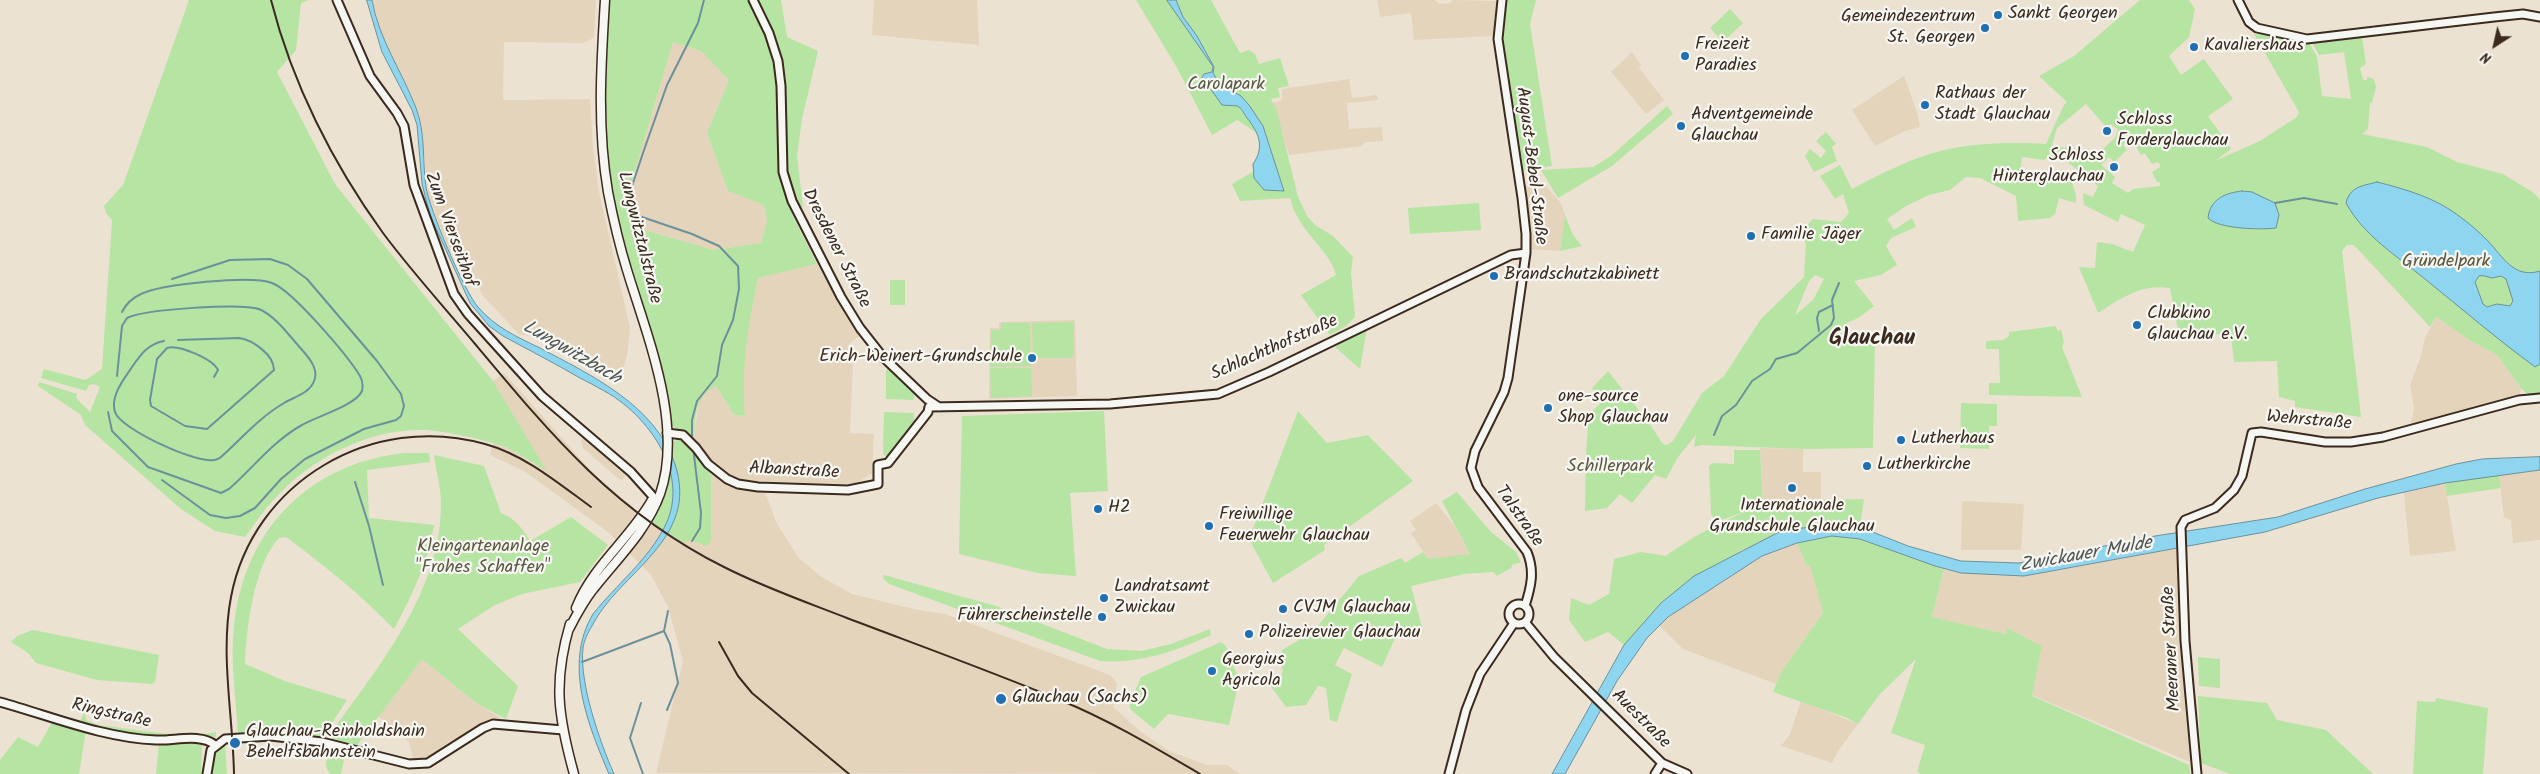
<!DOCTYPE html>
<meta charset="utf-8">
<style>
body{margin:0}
#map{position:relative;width:2540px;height:774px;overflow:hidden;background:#ece2d2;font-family:Kalam,sans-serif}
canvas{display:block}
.north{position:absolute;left:2470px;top:20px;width:50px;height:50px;-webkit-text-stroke:4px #f6f6f2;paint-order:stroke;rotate:215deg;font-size:14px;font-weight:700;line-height:20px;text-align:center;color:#3b2a1e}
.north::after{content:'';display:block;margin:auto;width:18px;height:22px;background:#3b2a1e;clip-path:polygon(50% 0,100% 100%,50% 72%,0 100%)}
</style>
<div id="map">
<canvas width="2540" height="774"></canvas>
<div class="north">N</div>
</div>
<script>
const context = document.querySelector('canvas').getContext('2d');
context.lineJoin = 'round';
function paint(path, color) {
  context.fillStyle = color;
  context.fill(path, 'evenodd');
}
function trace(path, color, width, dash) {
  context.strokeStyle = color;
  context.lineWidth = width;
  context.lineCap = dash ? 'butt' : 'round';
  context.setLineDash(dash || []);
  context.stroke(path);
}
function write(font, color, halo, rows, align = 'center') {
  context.font = font + ' Kalam,sans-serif';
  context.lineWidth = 4.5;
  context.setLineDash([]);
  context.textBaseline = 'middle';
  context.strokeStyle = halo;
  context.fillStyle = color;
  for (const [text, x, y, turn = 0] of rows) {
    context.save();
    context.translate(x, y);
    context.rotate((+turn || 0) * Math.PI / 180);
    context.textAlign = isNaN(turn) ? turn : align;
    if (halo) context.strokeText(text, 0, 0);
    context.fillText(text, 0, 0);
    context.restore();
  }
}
paint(new Path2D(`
 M372 0H596L594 38 582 43 504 42 503 100 590 99 593 146 599 192 630 328 627 356 620 378 563 342 545 334 520 335 483 296 464 253 450 252 428 196 421 123 412 98 381 35Z
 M874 0H977L979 45 872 35Z
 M1377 0H1435L1439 4 1451 3 1452 0 1497 1 1493 36 1414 40 1411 13 1380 17Z
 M673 42 701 51 729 80 707 133 728 191 764 205 767 221 761 243 714 250 640 229 630 208V187Z
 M1632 52 1641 65 1639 68 1664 100 1646 114 1611 72Z
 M1904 76 1917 112 1920 127 1905 131 1875 146 1852 110Z
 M1349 79 1352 98 1377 95 1378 100 1347 103 1349 129 1382 127 1383 141 1366 142 1361 146 1289 155 1273 103 1282 100V89Z
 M1544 184 1561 203 1565 215 1560 251 1528 249V217L1523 186Z
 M817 264 859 336 847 346 853 360 850 433 874 434 872 473 858 482 840 485 761 481 776 522 798 557 820 576 852 594 918 610 945 614 1110 675 1117 683 1113 707 1141 732 1169 751 1207 765H1227L1240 774 656 773 683 661 668 607 651 575 608 532 524 471 490 455 493 443 511 450 546 470 493 381 504 373 593 473 636 511 650 521 689 540 707 546 711 541V474L716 467 694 437 699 400 706 391 716 386 734 415 745 416 742 383 747 330 758 278Z
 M2436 317 2471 341 2497 355 2521 388 2519 400 2410 429 2414 408 2410 385 2421 356 2425 338Z
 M1075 320 1077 396 989 399 990 328H999V322Z
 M583 437 627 474 621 481 583 448 581 441Z
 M1760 448 1803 449V472H1821V500L1775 503 1763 506Z
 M2540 470V540L2513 543 2511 520 2504 517 2499 475Z
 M2445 483 2456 551 2410 556 2404 493Z
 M1966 501 2024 504 2021 550H1961L1962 502Z
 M1436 503 1455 526 1470 555 1428 559 1411 533 1416 530 1410 521Z
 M1797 543 1807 566 1810 564 1823 613 1780 674 1776 684 1683 649 1659 625 1668 617 1762 556Z
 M2182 546 2190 762 2032 695 2042 646 2007 628 2006 634 1932 617 1944 568 1961 573 2055 571Z
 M422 659 476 703 501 718 478 726 429 760 414 762 409 742 378 716Z
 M1801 701 1858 724 1838 751 1832 763 1781 746 1790 734Z`), '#e4d4bc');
paint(new Path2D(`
 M189 0H309L301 3 296 50 277 72 335 184 493 381 547 471C530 461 512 448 493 443 476 438 439 430 422 430 372 429 318 455 283 490 268 504 257 521 245 537L215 531 181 509 85 425 81 415 38 386 39 382 77 394 76 398 90 412 100 387 94 384 89 385 86 391 41 378 44 369 85 380 102 369 112 220 106 213 104 206 123 185Z
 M608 0H781L787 37 818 51 802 119 797 156 803 206 792 214 817 264 758 278C748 325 741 368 745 416L734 415 716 386C694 397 696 415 694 437L677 430 670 423 661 370 630 270 611 186 603 90ZM673 42 701 51 729 80 707 133 728 191 764 205 767 221 761 243 714 250 640 229 630 208V187Z
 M1136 0H1211L1240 53 1249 50 1255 54 1259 64 1280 58 1289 86 1278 88 1280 97 1271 99 1277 111 1298 197 1307 216 1315 225 1333 236 1353 257 1351 273 1355 317 1346 326 1330 335 1301 295 1336 275C1329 248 1298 232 1290 198L1240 201 1232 184 1254 171 1253 164C1260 153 1260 146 1257 133L1237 120 1212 135 1176 66Z
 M1506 0H1536L1530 24 1552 166 1521 171 1503 51Z
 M2140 0H2189L2195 9 2189 37 2169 56 2181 75 2204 59 2233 99 2208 116 2231 149 2215 161 2260 141 2297 117 2299 112 2254 34 2280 35 2307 39 2317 57 2322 96 2351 99 2344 52 2319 55 2310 39 2362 36 2366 64 2360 68 2363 80H2367V77L2374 79 2376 87 2372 103H2370L2368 129 2362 134 2427 147 2457 162 2503 174 2534 193 2540 200V398H2532L2521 388 2497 355 2471 341 2436 317 2430 327 2354 245H2347L2342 251 2361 417 2295 407V401L2279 397 2277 361 2234 362 2231 334 2179 335 2170 288C2140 284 2122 298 2098 313L2079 267 2095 268 2097 242 2112 244 2133 252 2145 225 2121 214 2118 222 2084 205 2083 193 2093 197 2098 186 2061 157 2047 158 2044 160 2022 157 2020 172 2072 182 2076 196V203L2059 198 2055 214 2050 218 2018 221 2016 196 1980 178 1966 177 1950 190 1929 195 1906 206 1887 219 1894 230 1912 218 1916 227 1891 238 1886 246 1897 265 1881 275 1854 281 1874 306 1858 318 1847 323 1854 347 1875 342 1873 448 1803 449 1701 445 1694 447 1696 435 1678 457 1666 479 1655 475 1632 503 1620 494 1607 508 1585 511 1586 454 1589 414 1604 400 1592 388 1608 371 1649 423 1663 444 1667 445 1673 441 1702 393 1724 376 1761 319 1804 277 1806 244 1801 232 1813 219 1841 222 1849 213 1843 194 1835 199 1820 176 1840 165 1852 189C1882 173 1915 156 1949 149 1975 143 2019 142 2046 144L2064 105 2067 102 2039 76 2074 56ZM2086 104 2107 128 2110 124 2118 129 2115 138 2091 160 2067 145 2066 148 2052 145 2057 128ZM2127 141 2132 145H2135L2141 155 2145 153 2152 164 2157 162 2160 164V167L2152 172 2157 182H2160V186L2133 189 2128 193 2112 183 2115 177 2101 165 2109 157 2114 162 2127 150 2123 145ZM1815 275 1824 279 1813 300 1795 315 1809 281Z
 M1730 9 1743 23 1723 42 1710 28Z
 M1667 106 1673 114 1612 166 1558 198 1541 170 1593 167 1611 156Z
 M1826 132 1836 144 1832 147 1837 161 1814 172 1805 156 1810 149 1821 158 1826 151 1816 141Z
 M1479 203 1481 230 1410 234 1408 208Z
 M1565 215 1573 235 1582 246 1560 251Z
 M890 280H905V305H890Z
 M1073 322 1074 355 1070 358H1033L1032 323Z
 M1001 323H1030L1031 366 990 367 991 330H1001Z
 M2055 326 2058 331 2061 330 2064 342 2062 347 2082 397 1989 395V383H2000L1999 349H1986V341L2003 340 2009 336V332Z
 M1367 327 1360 369 1335 347Z
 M891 368 916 392 913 400 886 399V370Z
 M990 368H1031L1032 396 991 398Z
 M1961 403 1997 404V426H1989V449L1960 448Z
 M1104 411 1108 491 1070 493 1076 576 1037 573 959 554 962 416Z
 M1298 411 1327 443 1368 435 1413 481 1324 545 1325 550 1273 583 1249 539Z
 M884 412 914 413V423L887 457 883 454Z
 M680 440 688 444 711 474V541L707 546 689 540 684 543 650 521 660 507 672 441Z
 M1734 450H1760L1763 505 1716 522 1711 514 1709 466 1712 463 1734 464Z
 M404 453H429L430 462 367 470 369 518 434 525C428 563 412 595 394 629 361 595 324 565 286 537L279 538C254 564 246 630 245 664L285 681 347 700 322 738 238 732C236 698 230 661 234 626 244 530 308 464 404 453Z
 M434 455 484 466 501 513C516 519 522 528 530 541L571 517 608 545 580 582 522 594 495 605 458 629 518 686 506 719 476 703 422 659 355 748 330 740V734C379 666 441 592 441 504 441 488 436 471 434 455Z
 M2499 475 2501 488 2447 496 2445 483Z
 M1457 492 1491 532 1516 552 1521 563 1513 564 1511 568 1497 576 1493 572 1464 574 1411 586 1423 631 1396 636 1382 667 1344 648 1335 665 1352 674 1337 722 1330 720 1326 688 1318 686 1306 705 1286 707 1266 680 1281 677 1283 671 1280 660 1282 650 1313 632 1359 576 1401 558 1405 563 1423 552 1428 559 1470 554 1442 501Z
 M1864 499 1860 527 1832 524 1742 550 1661 603 1624 645 1608 632 1585 642 1569 620 1571 598 1589 605 1609 594 1614 559 1641 552 1666 556C1690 537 1746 507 1776 503 1805 499 1835 500 1864 499Z
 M1832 536 1860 539 1944 568 1932 617 2006 634 2007 628 2042 646 2032 696 2189 765 2190 774H1921L1917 772 1925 745 1891 733 1916 659 1879 695 1858 724 1847 718 1773 692 1780 674 1823 613 1810 565 1807 566 1797 543Z
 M884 575 996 606 1107 649 1141 651 1171 644 1210 629 1211 635C1176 651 1140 664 1100 661L889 584 883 578Z
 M33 630 159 655 155 682 152 684 97 680 36 663 28 653 11 642 17 636Z
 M1221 642C1234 651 1230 670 1242 679L1238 686 1229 725 1168 714 1154 729 1130 709V703L1141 677Z
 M2198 657 2220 659V688L2199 686Z
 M2198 696 2267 703 2277 720 2326 730 2373 774H2230L2201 763Z
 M2436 698 2488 708 2483 774H2413L2417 701 2435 702Z
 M85 711 86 720C96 726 109 726 120 728 152 732 183 738 216 732V737C169 738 125 736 80 722Z
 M54 719 86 730 79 774H0V760L18 737 38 747Z
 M159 743 202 742 201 774H156Z
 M225 745 227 774H211L213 756Z
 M337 750 346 751 341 774H330C323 764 325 755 337 750Z`), '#b6e4a3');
const water = new Path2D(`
 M367 0H372C379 40 402 71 416 108 426 134 422 160 426 187 429 208 464 291 478 307 495 327 517 337 540 348 591 375 655 405 675 464 700 540 620 571 592 626 588 632 584 641 583 648 579 683 600 742 614 774H609C588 725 563 664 593 614 616 585 649 559 665 526 687 482 660 434 625 405 612 394 595 386 580 378 554 363 529 350 503 336L489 326 470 303 430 215 422 184 417 125 412 110 382 52Z
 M1167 0H1176L1183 17 1197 36 1214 67 1213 73 1220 84 1241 96 1249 105 1263 126 1284 191 1264 190 1254 178 1253 164C1265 147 1259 133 1247 118 1244 114 1242 108 1237 106 1233 105 1226 106 1222 105L1202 77 1204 74 1212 72 1213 67Z
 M2377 182C2405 189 2436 198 2459 216 2469 223 2479 232 2488 241 2503 257 2514 279 2540 271V364L2535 367C2497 339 2462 309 2425 279 2398 257 2363 235 2346 203 2350 186 2363 186 2377 182ZM2485 276 2492 278 2501 276 2506 279 2513 301 2510 306 2497 304 2487 307 2483 304 2475 282 2479 276Z
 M2242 191 2252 192 2275 203 2279 215 2276 228C2261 230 2218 229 2208 218 2210 199 2225 193 2242 191Z
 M2540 457V470L2445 483 2378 498 2265 532 2024 576 1961 573 1935 566 1860 539 1832 536 1797 543 1762 556 1668 617 1647 638 1617 681 1565 774H1552L1624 645 1661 603 1694 576 1781 531 1832 524 1860 527 1908 546 1961 561 2019 563 2155 536 2278 517 2365 489 2456 464 2482 459Z`);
paint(water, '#8ed5ef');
trace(water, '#6d919b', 1);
trace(new Path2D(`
 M2275 203 2304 198 2337 204
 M1819 331 1817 318 1819 312 1833 305
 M178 340 239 338C253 340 274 355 274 370L207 429 185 426 151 406 150 400 157 359 167 348C178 344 213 359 218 370L214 377
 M117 376 122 326 127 318C145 309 241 303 259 309 276 316 291 338 303 351 310 359 319 370 314 381 310 393 294 397 284 403 260 417 242 438 221 457 220 458 216 460 214 460 197 464 120 429 115 412 110 396 124 379 132 367 141 354 148 344 164 341
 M108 412 112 431 148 467 221 493 229 489C253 468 273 441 302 425 317 416 355 406 362 391 363 386 363 381 360 376 348 356 292 290 272 283 251 275 162 284 141 294 132 298 126 304 122 312
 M1714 435 1722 416 1736 405 1752 381 1770 369 1776 359 1797 353 1831 325 1834 318 1832 300 1839 283
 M692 440V420L697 401 717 376 722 345 733 320 739 289 738 266 719 246 692 234 639 216 632 208 631 189 644 150 667 85 698 23 704 0
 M162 480 210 515 226 518 240 516 255 508 281 479 305 459 364 429 396 420 401 416 404 406 401 394 377 361 307 279 288 265 270 259 230 260 172 279
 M355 482 369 526 383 585
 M692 541 700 528 701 513 693 447
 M582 662 664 631
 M641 703 630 738 643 774
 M667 710 678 683 670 644 664 631 668 611`), '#6d919b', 2);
const tertiary = new Path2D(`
 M337 0 370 76 397 113 404 126 414 185 454 294 468 314 542 396 631 472 657 501
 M753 0 769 33 778 61 781 86 783 172 792 201 841 297 860 328 882 356 927 399 939 407
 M1502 0 1498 39 1522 198 1526 234V253L1508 378 1504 392 1475 451 1471 468 1478 487 1527 552C1535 571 1531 587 1525 606
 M2238 0 2249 22 2257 28 2307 39 2494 17 2523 14 2540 17
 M929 407 1110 404 1218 394 1269 372 1511 255 1526 253
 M667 433 683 435 696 448 708 464 727 479 738 484 758 487 848 490 878 484V465L888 463 928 412 929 407
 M1509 614a10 10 0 1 1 20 0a10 10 0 1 1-20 0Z
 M1525 622 1554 657 1662 763 1687 774
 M0 702C51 716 103 738 156 740 175 741 200 733 215 745
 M207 774 211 750 225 739 271 736 322 742 409 764 428 763 483 728 493 724 563 730
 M1449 774 1466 710 1480 674 1514 623
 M1655 774 1662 763
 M2197 774 2185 641 2181 527 2185 520 2215 508 2234 490 2242 476 2252 433 2261 432 2325 442H2351L2383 437 2519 400 2540 398`);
const secondary = new Path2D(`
 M576 608C593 565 630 539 652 500
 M570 624C553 682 558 716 574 774
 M569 629C577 614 584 600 595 587 618 558 647 530 660 494 684 425 647 336 627 270 619 244 613 218 608 192 597 128 601 65 605 0`);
trace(tertiary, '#3b2a1e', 11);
trace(secondary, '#3b2a1e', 11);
trace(tertiary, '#f6f6f2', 7);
trace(secondary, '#f6f6f2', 8);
trace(new Path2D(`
 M271 0C292 83 333 164 383 233 412 272 445 308 476 345 552 436 616 513 724 567 763 587 806 602 847 618 918 645 990 671 1060 700 1109 720 1154 747 1200 774
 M719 642 738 676 752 693 849 774
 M234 774C233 716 220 654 231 597 253 481 373 412 485 444 525 455 558 483 591 507`), '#3b2a1e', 2);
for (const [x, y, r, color] of [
 [1998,15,5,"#1f6fb2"],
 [1985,28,5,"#1f6fb2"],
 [2194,47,5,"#1f6fb2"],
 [1685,56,5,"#1f6fb2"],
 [1925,105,5,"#1f6fb2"],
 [1681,126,5,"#1f6fb2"],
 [2107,131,5,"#1f6fb2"],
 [2114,167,5,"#1f6fb2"],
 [1751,236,5,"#1f6fb2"],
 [1494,276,5,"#1f6fb2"],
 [2137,325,5,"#1f6fb2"],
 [1032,358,5,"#1f6fb2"],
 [1548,408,5,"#1f6fb2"],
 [1901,440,5,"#1f6fb2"],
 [1867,466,5,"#1f6fb2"],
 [1792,488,5,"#1f6fb2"],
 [1098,509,5,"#1f6fb2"],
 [1209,526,5,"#1f6fb2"],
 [1104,598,5,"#1f6fb2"],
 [1283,609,5,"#1f6fb2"],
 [1102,617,5,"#1f6fb2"],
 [1249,634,5,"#1f6fb2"],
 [1212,671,5,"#1f6fb2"],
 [1001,699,6,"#1f6fb2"],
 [235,743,6,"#1f6fb2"]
]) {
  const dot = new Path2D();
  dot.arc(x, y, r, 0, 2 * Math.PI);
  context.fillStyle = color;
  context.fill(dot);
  trace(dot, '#f6f6f2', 2);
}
write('18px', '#3b2a1e', '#f6f6f2', [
 ["Sankt Georgen",2008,15],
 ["Gemeindezentrum",1975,18,"right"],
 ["St. Georgen",1975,39,"right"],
 ["Freizeit",1695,46],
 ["Paradies",1695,67],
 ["Kavaliershaus",2204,47],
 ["Rathaus der",1935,95],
 ["Stadt Glauchau",1935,116],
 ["Adventgemeinde",1691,116],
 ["Glauchau",1691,137],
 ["Schloss",2117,121],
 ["Forderglauchau",2117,142],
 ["Schloss",2104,157,"right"],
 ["Hinterglauchau",2104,178,"right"],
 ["Familie Jäger",1761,236],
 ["Brandschutzkabinett",1504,276],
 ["Clubkino",2147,315],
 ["Glauchau e.V.",2147,336],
 ["Erich-Weinert-Grundschule",1022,358,"right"],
 ["one-source",1558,398],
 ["Shop Glauchau",1558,419],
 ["Lutherhaus",1911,440],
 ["Lutherkirche",1877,466],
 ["Internationale",1792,507,"center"],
 ["Grundschule Glauchau",1792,528,"center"],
 ["H2",1108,509],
 ["Freiwillige",1219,516],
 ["Feuerwehr Glauchau",1219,537],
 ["Landratsamt",1114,588],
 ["Zwickau",1114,609],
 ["CVJM Glauchau",1293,609],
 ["Führerscheinstelle",1092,617,"right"],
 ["Polizeirevier Glauchau",1259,634],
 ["Georgius",1222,661],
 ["Agricola",1222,682],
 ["Glauchau (Sachs)",1012,699],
 ["Glauchau-Reinholdshain",246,733],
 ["Behelfsbahnstein",246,754]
], 'left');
write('18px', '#5a583f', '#f6f6f2', [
 ["Carolapark",1226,86],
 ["Gründelpark",2446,263],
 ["Schillerpark",1610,468],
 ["Kleingartenanlage",483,548],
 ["\"Frohes Schaffen\"",483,569]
]);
write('18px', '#3b2a1e', '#f6f6f2', [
 ["August-Bebel-Straße",1530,166,83],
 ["Zum Vierseithof",449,230,70],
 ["Lungwitztalstraße",638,238,76],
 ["Dresdener Straße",835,249,63],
 ["Schlachthofstraße",1275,349,-24],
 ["Wehrstraße",2309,422,5],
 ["Albanstraße",794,472,3],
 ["Talstraße",1518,517,55],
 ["Meeraner Straße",2173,649,-93],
 ["Ringstraße",111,715,13],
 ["Auestraße",1640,720,45]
]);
write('italic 19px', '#505552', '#f6f6f2', [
 ["Lungwitzbach",571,354,30],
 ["Zwickauer Mulde",2086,556,-10]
]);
write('bold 22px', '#3b2a1e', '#f6f6f2', [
 ["Glauchau",1872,340]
]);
</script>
